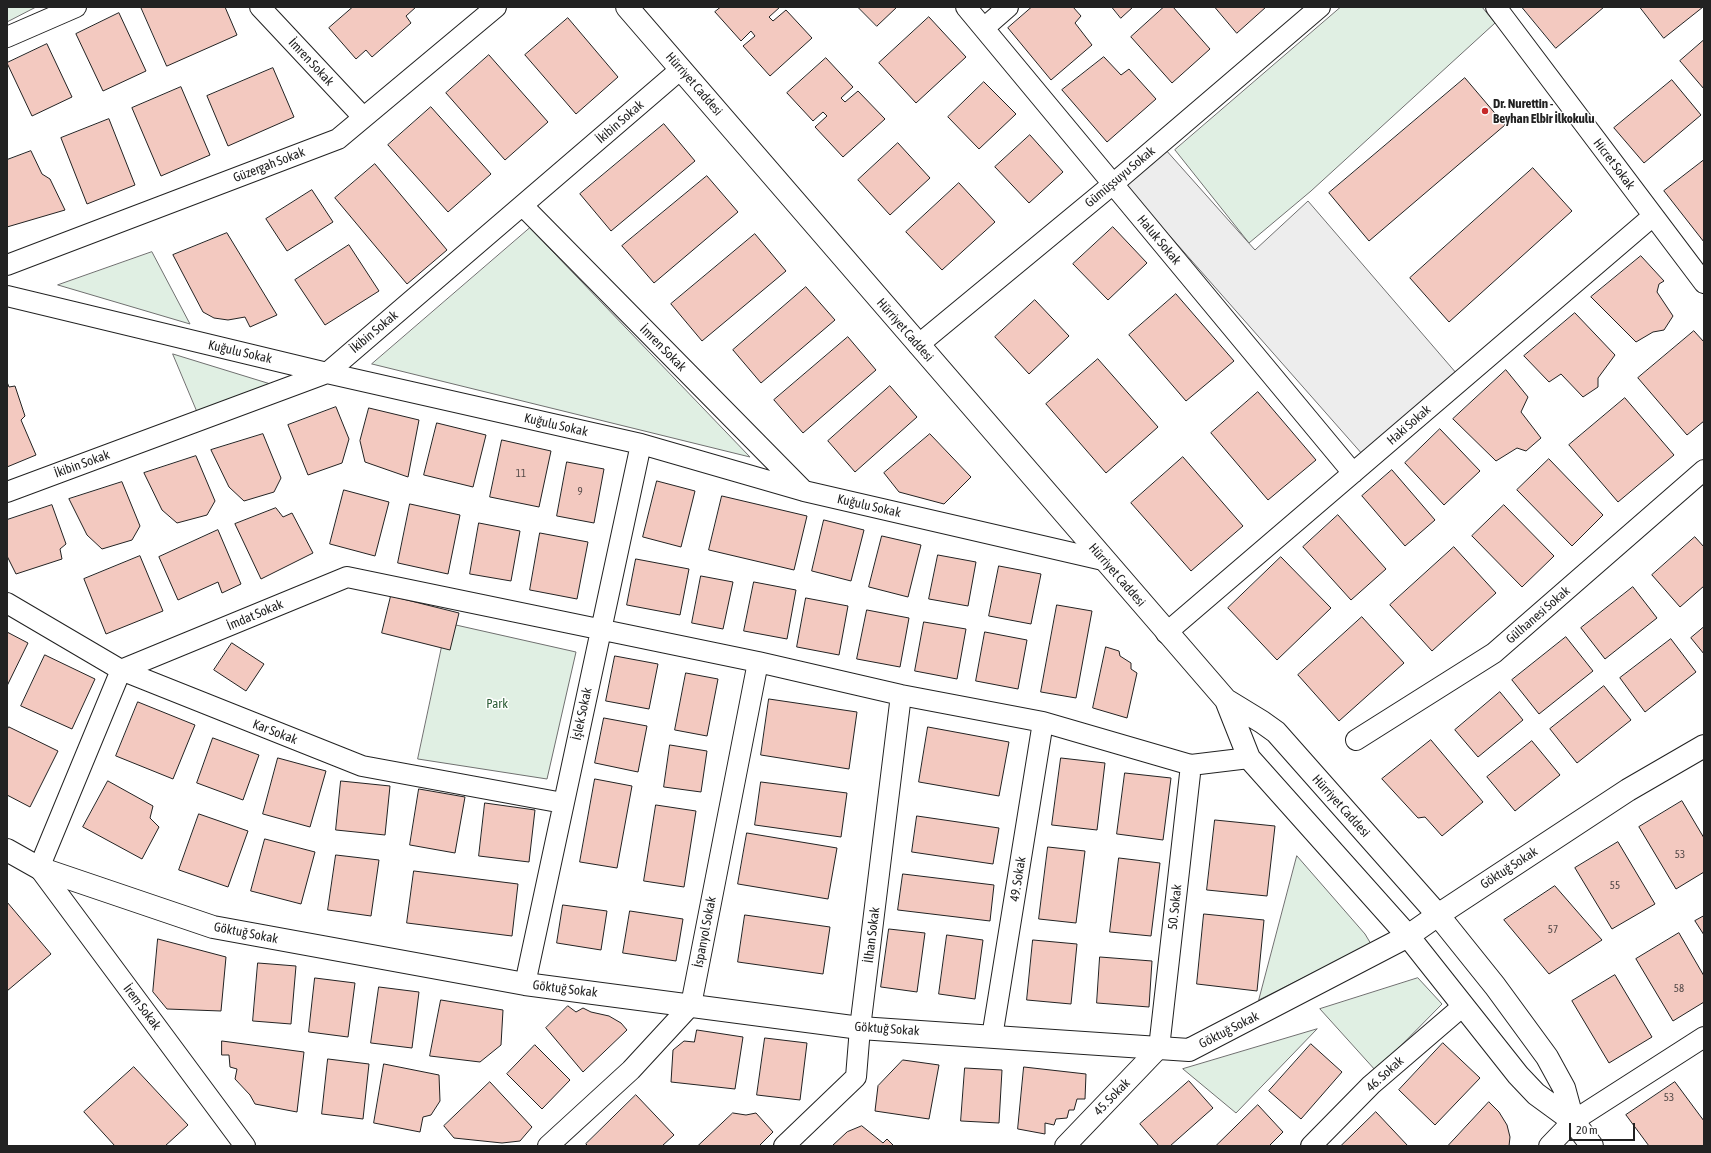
<!DOCTYPE html>
<meta charset="utf-8">
<style>
body{margin:0}
#map{position:relative;width:1711px;height:1153px;overflow:hidden;background:#fff;font-family:"Asap Condensed",sans-serif}
canvas{display:block}
.frame{position:absolute;inset:0;border:8px solid #222;pointer-events:none}
.scale{position:absolute;left:1569px;top:1123px;width:66px;height:18px;box-sizing:border-box;border:2px solid #222;border-top:0;padding-left:5px;font-size:12px;line-height:14px;white-space:nowrap;color:#222;-webkit-text-stroke:3px #fff;paint-order:stroke}
</style>
<div id="map">
<canvas width="1711" height="1153"></canvas>
<div class="frame"></div>
<div class="scale">20 m</div>
</div>
<script>
const context = document.querySelector('canvas').getContext('2d');
context.lineJoin = 'round';
function paint(path, color) {
  context.fillStyle = color;
  context.fill(path, 'evenodd');
}
function trace(path, color, width, dash) {
  context.strokeStyle = color;
  context.lineWidth = width;
  context.lineCap = dash ? 'butt' : 'round';
  context.setLineDash(dash || []);
  context.stroke(path);
}
function write(font, color, halo, rows, align = 'center') {
  context.font = font + ' "Asap Condensed",sans-serif';
  context.lineWidth = 3;
  context.setLineDash([]);
  context.textBaseline = 'middle';
  context.strokeStyle = halo;
  context.fillStyle = color;
  for (const [text, x, y, turn = 0] of rows) {
    context.save();
    context.translate(x, y);
    context.rotate((+turn || 0) * Math.PI / 180);
    context.textAlign = isNaN(turn) ? turn : align;
    if (halo) context.strokeText(text, 0, 0);
    context.fillText(text, 0, 0);
    context.restore();
  }
}
const green = new Path2D(`
 M7 7H36L7 22Z
 M1341 7H1482L1495 23 1311 191 1249 243 1175 150Z
 M530 228 750 457 372 364Z
 M152 252 190 324 58 285Z
 M173 354 277 386 200 418Z
 M447 623 576 652 547 779 418 759Z
 M1297 856 1365 934 1371 944 1259 1000Z
 M1418 978 1442 1004 1376 1071 1320 1009Z
 M1317 1029 1236 1113 1183 1069Z`);
paint(green, '#e0efe3');
trace(green, '#6f6f6f', 1);
const parking = new Path2D(`
 M1165 149 1255 250 1308 201 1457 374 1363 455 1124 184Z`);
paint(parking, '#ededed');
trace(parking, '#6f6f6f', 1);
const building = new Path2D(`
 M141 7H225L237 35 167 66Z
 M353 7H416L406 16 411 23 372 57 366 50 356 59 329 28Z
 M721 7H780L769 17 773 21 786 10 812 38 770 76 743 46 755 36 751 31 741 41 715 12Z
 M858 7H897L877 26Z
 M1032 7H1073L1081 16 1075 23 1092 45 1051 80 1008 28Z
 M1112 7H1133L1121 18Z
 M1164 7H1173L1210 49 1172 83 1131 37Z
 M1215 7H1266L1237 33Z
 M1522 7H1604L1556 48Z
 M1640 7H1703L1664 38Z
 M119 13 146 71 103 91 76 34Z
 M929 17 966 57 916 103 879 63Z
 M568 18 618 77 576 114 525 55Z
 M1704 40V89L1680 61Z
 M47 44 72 97 32 116 7 63Z
 M489 55 548 122 505 160 446 93Z
 M1104 57 1121 75 1129 69 1156 99 1107 142 1062 90Z
 M826 58 853 87 841 98 845 102 858 91 885 119 843 157 815 127 827 116 823 112 813 121 787 93Z
 M273 68 294 117 228 146 207 96Z
 M1465 78 1505 125 1369 241 1329 193Z
 M1672 80 1701 115 1644 163 1614 128Z
 M984 82 1016 114 979 149 948 117Z
 M181 87 210 155 161 176 132 108Z
 M431 107 491 174 448 212 388 145Z
 M109 119 135 185 87 204 61 138Z
 M664 124 695 161 611 231 580 194Z
 M1030 135 1063 172 1029 203 995 167Z
 M898 143 930 178 890 215 858 180Z
 M31 151 42 174 50 179 65 210 7 227V160Z
 M1704 160V242L1664 191Z
 M375 164 447 250 407 284 335 198Z
 M1533 168 1572 211 1449 322 1410 278Z
 M707 176 738 212 654 283 622 246Z
 M959 183 995 222 942 270 906 232Z
 M312 190 333 222 287 251 266 219Z
 M1113 227 1147 263 1108 300 1073 264Z
 M227 233 277 315 250 327 245 317 228 320 214 318 203 312 173 255Z
 M755 234 786 271 702 341 671 304Z
 M349 245 379 291 325 325 295 280Z
 M1641 256 1664 281 1659 284 1657 292 1673 316 1664 330 1653 332 1636 342 1591 297Z
 M806 287 835 320 761 383 733 350Z
 M1176 294 1234 361 1186 401 1129 335Z
 M1035 300 1069 336 1029 374 995 337Z
 M1575 313 1615 355 1598 378V387L1583 397 1561 374 1549 382 1524 356Z
 M1694 331 1704 342V421L1687 435 1638 378Z
 M848 337 876 370 803 433 774 400Z
 M1098 359 1158 427 1106 473 1046 404Z
 M1506 370 1528 397 1521 412 1541 438 1526 451 1517 448 1496 461 1453 419Z
 M7 382 9 387 15 386 25 416 21 420 36 455 7 467Z
 M890 386 917 417 855 472 828 441Z
 M1258 392 1316 460 1268 500 1211 433Z
 M1625 398 1674 455 1618 502 1569 445Z
 M336 407 349 439 342 463 308 475 288 425Z
 M369 408 419 420 408 477 365 462 360 441Z
 M437 423 486 435 473 487 424 475Z
 M1440 429 1480 471 1444 505 1405 463Z
 M263 434 281 478 274 492 244 501 229 487 211 450Z
 M930 434 971 477 944 504 899 492 884 473Z
 M502 440 551 451 539 507 490 497Z
 M196 456 215 501 207 515 177 523 162 510 144 473Z
 M1183 457 1243 526 1191 571 1131 503Z
 M1549 459 1603 515 1572 546 1517 490Z
 M567 462 604 469 594 523 557 516Z
 M1392 470 1435 520 1405 546 1362 496Z
 M657 481 695 491 681 547 643 537Z
 M122 482 140 526 132 540 102 549 87 535 69 499Z
 M344 490 389 502 375 556 330 544Z
 M722 496 807 516 794 570 709 550Z
 M410 504 460 515 448 574 398 563Z
 M52 505 66 544 60 549 62 559 16 574 7 556V520Z
 M1504 505 1554 556 1522 587 1472 536Z
 M276 508 283 517 292 513 313 553 261 579 235 524Z
 M1338 515 1386 569 1351 600 1303 547Z
 M824 520 864 530 851 581 812 571Z
 M479 523 520 531 511 581 470 574Z
 M218 530 241 584 222 593 218 582 178 600 159 557Z
 M540 533 588 542 577 599 530 590Z
 M882 536 921 545 908 597 869 587Z
 M1695 537 1704 547V586L1680 607 1652 575Z
 M1454 547 1496 593 1432 651 1390 605Z
 M938 555 976 562 968 606 929 599Z
 M140 556 163 611 106 634 84 579Z
 M1281 557 1331 608 1277 660 1228 608Z
 M636 559 689 569 680 615 627 605Z
 M999 566 1041 574 1031 624 989 616Z
 M701 576 733 582 723 629 692 623Z
 M754 582 796 590 787 639 744 631Z
 M1633 587 1657 618 1605 659 1581 628Z
 M391 596 459 613 450 650 382 633Z
 M806 598 848 606 839 655 797 647Z
 M1057 605 1092 611 1076 698 1041 692Z
 M867 610 909 618 900 667 857 659Z
 M1362 617 1404 663 1339 721 1298 675Z
 M924 622 966 629 957 679 915 671Z
 M1704 627V654L1691 638Z
 M7 632 28 643 7 686Z
 M985 632 1027 640 1018 689 976 681Z
 M1566 637 1593 671 1539 714 1512 680Z
 M1671 639 1696 672 1645 712 1620 678Z
 M232 643 264 664 246 691 214 670Z
 M1106 647 1119 651 1120 656 1131 663V669L1137 673 1127 718 1093 708Z
 M45 655 95 679 72 729 21 706Z
 M615 656 658 664 649 709 606 701Z
 M686 673 718 679 707 736 675 730Z
 M1604 686 1631 720 1577 763 1550 729Z
 M1500 692 1523 720 1478 757 1455 730Z
 M769 699 857 712 849 769 761 755Z
 M138 702 195 725 173 779 116 756Z
 M604 718 647 726 638 772 595 763Z
 M9 727 58 751 30 807 7 795V730Z
 M928 727 1009 742 999 796 919 782Z
 M213 738 259 755 243 800 197 783Z
 M1431 740 1483 802 1442 836 1425 817 1418 818 1382 779Z
 M1532 741 1560 775 1515 811 1487 777Z
 M670 745 707 751 701 792 664 787Z
 M278 758 326 771 310 827 263 814Z
 M1061 758 1105 763 1097 830 1052 825Z
 M1125 773 1171 778 1163 840 1117 834Z
 M595 779 632 786 617 868 580 862Z
 M108 781 153 806 150 818 159 827 142 859 83 827Z
 M341 781 390 786 385 835 336 830Z
 M761 782 847 793 841 837 755 825Z
 M419 789 465 797 455 853 410 845Z
 M1682 801 1704 838V872L1676 889 1639 827Z
 M485 803 535 810 529 862 479 856Z
 M656 805 696 811 684 887 644 881Z
 M199 814 248 831 228 887 179 870Z
 M917 816 999 828 993 864 912 852Z
 M1215 820 1275 826 1267 896 1207 890Z
 M747 833 837 848 828 899 738 884Z
 M265 839 315 852 301 904 251 891Z
 M1618 842 1655 904 1612 929 1575 868Z
 M1048 847 1085 851 1076 923 1039 919Z
 M336 855 379 860 371 916 328 910Z
 M1119 858 1160 863 1151 936 1110 932Z
 M414 871 518 884 512 936 407 923Z
 M903 874 994 885 990 921 898 910Z
 M1555 886 1602 940 1549 974 1504 920Z
 M7 902 51 954 7 991Z
 M563 905 607 911 601 950 557 943Z
 M630 911 683 919 676 961 623 953Z
 M1204 914 1264 920 1257 991 1197 984Z
 M745 915 830 927 823 974 738 962Z
 M1704 916V935L1695 921Z
 M889 929 925 933 917 992 881 987Z
 M1679 933 1704 976V1002L1673 1021 1636 959Z
 M947 935 983 940 975 999 939 994Z
 M158 939 226 957 221 1011 167 1009 153 992Z
 M1033 940 1077 944 1071 1004 1027 1000Z
 M1100 957 1152 961 1149 1007 1097 1003Z
 M258 963 296 966 291 1024 253 1021Z
 M1615 975 1652 1037 1609 1063 1572 1001Z
 M315 978 355 983 348 1037 309 1032Z
 M379 987 419 992 412 1048 371 1043Z
 M441 1000 503 1010 501 1045 480 1062 430 1056Z
 M568 1006 576 1012 583 1008 591 1012 609 1016 621 1023 627 1030 583 1072 546 1028Z
 M697 1030 743 1037 735 1089 671 1082 673 1050 684 1041 694 1042Z
 M765 1038 807 1043 800 1100 757 1095Z
 M222 1041 304 1052 297 1112 255 1104 250 1095 235 1079 237 1069 230 1067 229 1055H222Z
 M1443 1043 1480 1078 1435 1125 1399 1090Z
 M1311 1044 1342 1072 1301 1119 1269 1091Z
 M535 1045 570 1080 542 1109 507 1074Z
 M328 1059 369 1064 363 1119 322 1114Z
 M903 1060 939 1065 929 1119 875 1111 878 1086Z
 M384 1064 439 1075 440 1101 431 1115 423 1117 420 1132 374 1123Z
 M134 1067 188 1125 165 1146H115L84 1112Z
 M1024 1067 1086 1074 1085 1099H1077L1074 1110H1069L1067 1118 1056 1119 1054 1125 1045 1123V1134L1018 1129Z
 M965 1068 1002 1070 999 1123 961 1121Z
 M1189 1081 1213 1108 1170 1146H1159L1140 1124Z
 M490 1082 532 1127 520 1141 502 1143 454 1138 444 1126Z
 M1675 1082 1704 1121V1146H1649L1626 1115Z
 M636 1095 674 1135 662 1146H588L586 1144Z
 M1489 1102 1499 1112 1507 1125 1510 1137 1509 1146H1448Z
 M1258 1105 1283 1132 1269 1146H1216Z
 M1376 1112 1408 1146H1341Z
 M733 1113 746 1115 756 1113 773 1132 759 1146H698Z
 M862 1126 883 1143 887 1139 894 1146H832L847 1132Z`);
paint(building, '#f3c9c0');
trace(building, '#222', 1);
const minor = new Path2D(`
 M260 7 363 117
 M966 7 1353 473
 M1496 7 1704 283
 M984 28 1008 7
 M7 37 76 7
 M523 206 804 491
 M7 265 338 139 496 7
 M7 296 327 373 641 444 804 491 1103 560
 M918 345 1113 184 1320 7
 M7 492 327 373 681 69
 M7 603 121 670 362 766 563 803
 M1166 633 1653 216
 M1356 740 1494 653 1704 470
 M525 984 641 444
 M992 1037 1043 722
 M245 1146 39 868 121 670 347 577 758 662 901 695 1043 722 1191 765 1249 758
 M548 1146 631 1070 691 1005 758 662
 M784 1146 856 1077 860 1028 901 695
 M1065 1146 1159 1048 1191 765
 M1311 1146 1371 1085 1463 1006
 M1549 1146 1573 1121 1704 1037`);
const tertiary = new Path2D(`
 M7 850 39 868 213 927 525 984 860 1028 1189 1050 1408 936 1438 915 1628 790 1704 746`);
const secondary = new Path2D(`
 M627 7 1226 700 1262 722 1276 732 1438 915 1495 986 1547 1057 1564 1088 1573 1121 1592 1146
 M1226 700 1249 758 1408 936 1518 1075 1536 1094 1573 1121`);
trace(minor, '#222', 22);
trace(tertiary, '#222', 24);
trace(secondary, '#222', 24);
trace(minor, '#fff', 20);
trace(tertiary, '#fff', 22);
trace(secondary, '#fff', 22);
for (const [x, y, r, color] of [
 [1485,111,4,"#c62828"]
]) {
  const dot = new Path2D();
  dot.arc(x, y, r, 0, 2 * Math.PI);
  context.fillStyle = color;
  context.fill(dot);
  trace(dot, '#fff', 1.5);
}
write('11px', '#564c4a', null, [
 ["11",521,474],
 ["9",580,492],
 ["53",1680,855],
 ["55",1615,886],
 ["57",1553,930],
 ["58",1679,989],
 ["53",1669,1098]
]);
write('13px', '#222', '#fff', [
 ["İmren Sokak",311,62,47],
 ["Hürriyet Caddesi",694,84,49],
 ["İkibin Sokak",620,122,-41],
 ["Hicret Sokak",1614,164,53],
 ["Güzergah Sokak",269,165,-21],
 ["Gümüşsuyu Sokak",1120,177,-40],
 ["Haluk Sokak",1159,240,50],
 ["Hürriyet Caddesi",905,330,49],
 ["İkibin Sokak",374,332,-40],
 ["İmren Sokak",663,348,45],
 ["Kuğulu Sokak",240,352,13],
 ["Kuğulu Sokak",556,425,13],
 ["Haki Sokak",1409,425,-41],
 ["İkibin Sokak",82,464,-20],
 ["Kuğulu Sokak",869,506,13],
 ["Hürriyet Caddesi",1117,575,49],
 ["İmdat Sokak",255,615,-23],
 ["Gülhanesi Sokak",1538,615,-41],
 ["İşlek Sokak",582,714,-78],
 ["Kar Sokak",275,732,21],
 ["Hürriyet Caddesi",1341,806,48],
 ["Göktuğ Sokak",1509,868,-33],
 ["49. Sokak",1018,879,-81],
 ["50. Sokak",1175,907,-84],
 ["İspanyol Sokak",705,932,-79],
 ["Göktuğ Sokak",246,933,11],
 ["İlhan Sokak",872,935,-83],
 ["Göktuğ Sokak",565,989,7],
 ["İrem Sokak",142,1007,53],
 ["Göktuğ Sokak",887,1029,4],
 ["Göktuğ Sokak",1229,1030,-27],
 ["46. Sokak",1385,1074,-42],
 ["45. Sokak",1112,1097,-46]
]);
write('bold 13px', '#222', '#fff', [
 ["Dr. Nurettin -",1493,104],
 ["Beyhan Elbir İlkokulu",1493,119]
], 'left');
write('13px', '#2f5e38', '#fff', [
 ["Park",497,704]
]);
</script>
